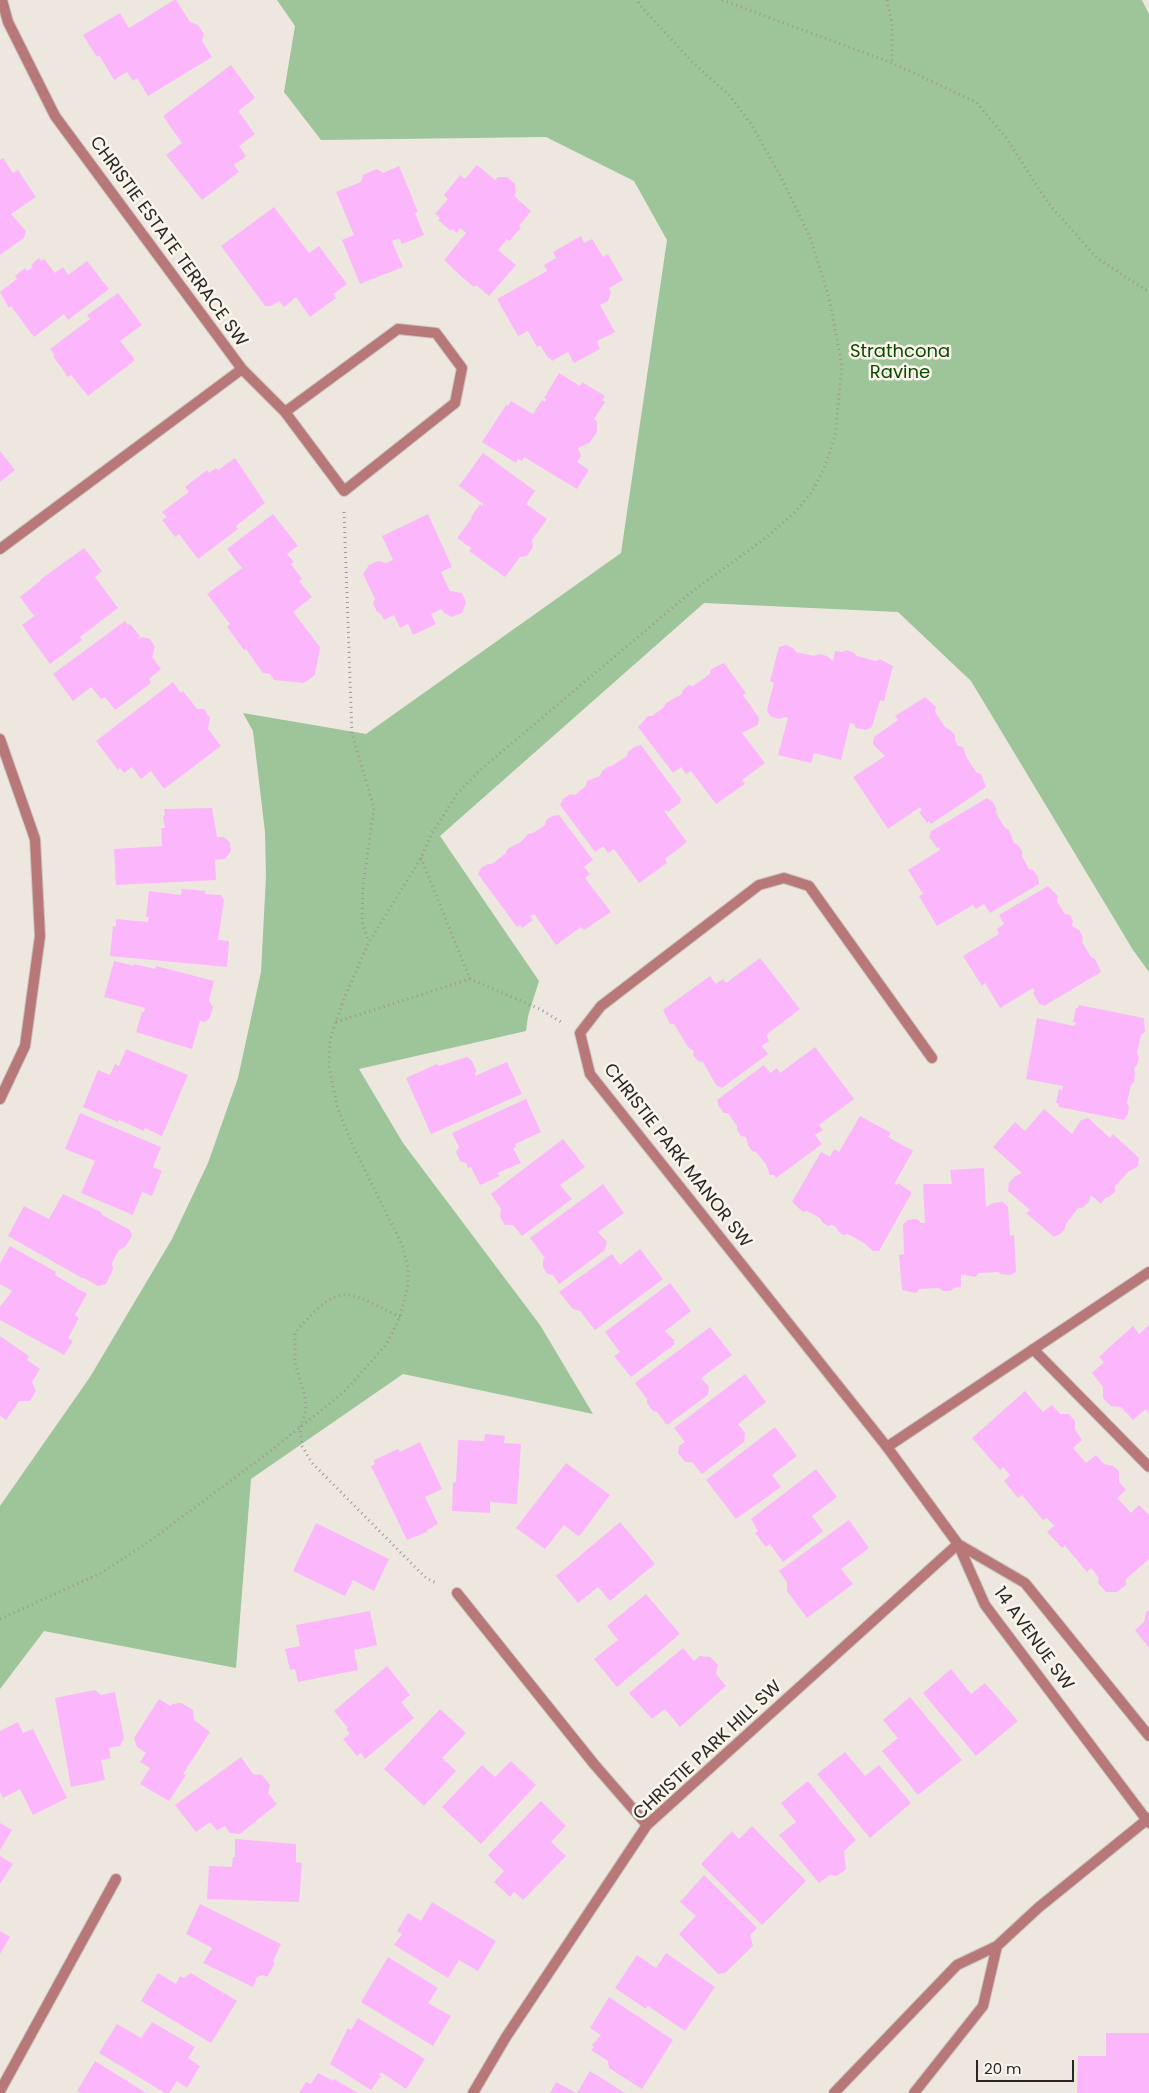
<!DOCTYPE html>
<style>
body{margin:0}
#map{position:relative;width:1149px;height:2093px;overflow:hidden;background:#ede7df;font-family:Poppins,sans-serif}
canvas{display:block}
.scale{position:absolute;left:976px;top:2060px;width:98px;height:22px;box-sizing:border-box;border:2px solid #282623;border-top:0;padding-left:6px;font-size:15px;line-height:18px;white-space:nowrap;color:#282623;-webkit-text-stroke:4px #fbf5ec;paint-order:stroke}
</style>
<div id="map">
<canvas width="1149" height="2093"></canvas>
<div class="scale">20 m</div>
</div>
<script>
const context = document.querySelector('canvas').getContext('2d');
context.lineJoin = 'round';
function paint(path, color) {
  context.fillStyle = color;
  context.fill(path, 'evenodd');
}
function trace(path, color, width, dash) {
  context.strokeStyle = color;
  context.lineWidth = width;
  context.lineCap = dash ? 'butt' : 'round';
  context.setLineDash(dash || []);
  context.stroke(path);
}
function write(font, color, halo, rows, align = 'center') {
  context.font = font + ' Poppins,sans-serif';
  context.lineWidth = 5;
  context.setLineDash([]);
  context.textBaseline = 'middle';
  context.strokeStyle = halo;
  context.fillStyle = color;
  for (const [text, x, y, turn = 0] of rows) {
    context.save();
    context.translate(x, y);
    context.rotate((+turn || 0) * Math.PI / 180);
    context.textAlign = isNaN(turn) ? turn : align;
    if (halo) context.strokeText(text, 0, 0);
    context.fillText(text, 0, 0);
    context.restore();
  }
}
paint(new Path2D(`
 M277 0H1142L1149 14V972L1133 950 971 681 898 612 704 603 440 836 539 981 528 1016 526 1031 359 1069 403 1143 540 1325 593 1414 403 1374 251 1479 236 1668 44 1631 0 1689V1506L90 1377 172 1239 208 1163 238 1078 261 972 266 877 265 832 253 731 243 713 366 734 621 553 667 240 634 181 546 137 321 140 284 92 295 26Z`), '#9ec499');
paint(new Path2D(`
 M174 0H176L190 22 198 25 204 34 202 41 212 57 148 96 137 78 133 81 127 72 114 80 99 55 97 57 83 35 120 13 129 28Z
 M231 65 255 98 238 111 255 134 239 146 246 156 234 165 239 172 202 200 166 155 182 143 163 116Z
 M3 158 13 173 18 170 36 197 11 214 26 231 24 238 0 255V160Z
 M477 165 495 180 498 177H507L515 184 516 193 514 196 531 211 519 226 521 228 509 241 507 239 498 250 516 265 489 296 476 285 474 287 463 278 444 260 466 233 460 228 457 233 452 229 451 231 438 220 440 218 435 214 448 199 444 195 460 175 465 179Z
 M399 166 418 212 415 213 424 235 402 244 399 238 392 241 403 267 360 284 342 240 354 235 336 192 361 182 363 175 377 169 383 173Z
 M274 207 309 253 319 246 347 284 333 294 336 298 310 317 296 297 284 307 279 301 271 306H265L221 246Z
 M581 236 584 243 592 239 603 257 608 254 623 280 609 288 611 292 608 301 600 305 615 332 597 341 600 349 574 363 568 352 552 361 550 358 549 359 540 345 537 347 528 331 518 336 497 299 547 271 544 265 556 258 553 252Z
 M39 258 41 261 44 259 55 273 63 267 68 275 87 261 109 289 68 320 64 314 34 337 11 306 9 308 0 292 17 279 15 276 25 268 27 271 33 267 31 265Z
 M118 293 142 325 120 341 134 358V361L88 396 71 375 68 377 53 356 55 355 50 349 90 319 87 315Z
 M559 373 580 386 582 382 605 396 602 400 605 402 594 419 597 422V432L589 443 578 448 581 456 577 462 589 470 577 489 524 457 522 461 518 459 516 463 482 442 506 405 508 406 511 401 533 414 542 400 545 402 546 399 544 398Z
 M0 451 15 470 0 482Z
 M483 453 535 491 526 504 547 519 532 540 533 547 527 556 520 557 505 577 469 551 471 548 457 538 472 518 471 517 480 504 482 506 483 504 459 486Z
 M235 458 265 503 236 526 238 529 198 559 179 534 175 537 162 520 167 517 162 512 189 492 185 487 207 470 209 473 216 468 218 470Z
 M273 514 298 546 287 554 294 562 291 564 302 579 299 581 312 597 293 612 320 647 315 675 304 683 274 680 270 674 263 673 246 649 244 650 227 627 230 624 207 594 242 568 227 549Z
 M428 514 452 567 441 572 450 591 462 593 466 602 462 613 452 617 444 613 442 609 431 614 436 624 413 635 408 624 400 628 394 615 384 620 381 614 377 612 373 603 375 599 363 574 369 565 378 561 386 563 393 560 382 536Z
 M84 548 102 571 95 577 118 608 80 637 82 640 50 664 22 625 34 616 20 597 40 581 41 579Z
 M125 621 128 625 130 624 140 636 138 639 142 637 150 639 155 647 152 657 161 669 149 679 151 683 115 710 105 697 101 699 91 687 73 701 53 674Z
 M786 645 793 648 796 652 814 656 819 654 827 656 833 661 835 651 842 652 847 650 854 653 857 656 876 661 880 659 893 666 884 701 880 700 872 727 866 730 856 728 854 724 850 723 841 760 814 753 811 763 778 755 788 718 785 717 779 719 770 716 767 710 774 683 770 681 779 647Z
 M724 663 746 693 743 695 759 718 758 725 742 733 765 763 742 780 745 784 716 804 691 771 686 774 681 767 673 773 638 727 648 716H652L664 707 666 703 682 694 683 690 689 685 693 686 710 674 711 669Z
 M173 682 181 693 183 691 197 709H204L210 718 208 729 221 746 164 789 151 771 141 779 132 767 124 773 120 768 118 770 96 741Z
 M925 697 936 707 935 712 945 727 950 730 955 735V740L958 746 963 747 967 758 976 772 981 774 986 787 931 824 929 821 927 823 919 812 922 810 920 807 888 829 853 777 885 756 873 744 874 737 898 720 895 716Z
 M641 745 681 799 680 803 668 812 667 810 664 811 687 842 665 859 667 863 639 883 614 849 608 853 603 846 595 852 560 805 563 799 570 794 575 795 586 786 587 781 600 776 602 771 609 766H612L627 756 628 752 634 747Z
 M987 798 993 802 996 808V813L1005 828 1009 830 1014 843 1018 845 1022 851V856L1029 869 1033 870 1038 877 1039 884 990 913 984 904 976 909 973 905 937 926 919 896 923 894 908 870 940 850 939 847 937 848 929 836 931 834 930 832Z
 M212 808 217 837H223L230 842 231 851 225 859 215 860 216 880 116 885 114 849 162 846 161 828H165L163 816 165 815 164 809Z
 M559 815 593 860 584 867 590 874 585 878 611 912 584 930 581 927 556 945 534 914 530 916 533 920 522 928 520 925 517 927 478 874 481 868 488 864H492L506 853 507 849 521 842 528 834 533 833 545 825 546 820 552 816Z
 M1048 886 1058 896 1057 901 1065 914 1070 915 1073 921 1072 926 1079 930 1083 937 1082 942 1091 957 1095 959 1101 972 1044 1006 1042 1004 1040 1005 1033 993 1035 991 1033 988 1000 1008 985 983 982 986 963 956 999 934 997 929 1004 924 999 915Z
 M182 889 206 891 205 894 221 895 224 900 218 940 229 941 227 967 110 956 113 926 116 927V919L148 922 149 917H146L149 891 181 895Z
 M760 958 800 1009 766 1035 769 1041 762 1046 768 1054 722 1088 716 1085 703 1062 698 1061 693 1055 694 1051 688 1047 674 1024H670L663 1010 710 976 716 984 723 979 726 983Z
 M114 961 134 966V964L155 969 156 966 214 981 209 1001 213 1007 210 1018 205 1022 200 1021 192 1049 136 1032 142 1012H144L145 1008 104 997Z
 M1079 1005 1144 1018 1145 1032 1141 1035 1137 1053 1139 1058 1137 1065 1134 1068 1135 1075 1134 1082 1131 1085 1127 1103 1129 1107 1128 1114 1124 1120 1059 1107 1058 1103H1056L1059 1089 1062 1090 1063 1086 1026 1079 1037 1018 1074 1026 1076 1023 1073 1022 1076 1008H1078Z
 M815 1047 854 1099 819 1125 823 1130 815 1135 822 1144 776 1178 774 1175H770L766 1164 756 1152 752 1151 748 1145 746 1137 741 1136 737 1130V1126L728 1113H724L719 1107 717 1100 764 1065 770 1073 777 1068 780 1073Z
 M126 1049 188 1075 162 1136 145 1128 144 1131 119 1120 118 1122 83 1107 98 1070 110 1075 115 1064 119 1066Z
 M467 1057 472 1061 476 1070 475 1076 507 1062 522 1094 431 1134 406 1078 437 1064 439 1066Z
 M526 1099 541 1132 515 1144 516 1147 513 1148 521 1163 497 1173 500 1176 480 1185 471 1167 468 1168 466 1163 460 1161 456 1152 459 1147 452 1133Z
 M1044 1109 1072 1134 1081 1120 1088 1118 1110 1138 1113 1134 1139 1158 1138 1166 1128 1172 1115 1186V1192L1109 1197 1105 1198 1101 1204 1091 1195 1089 1202 1082 1208H1078L1066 1224 1065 1229 1060 1234 1054 1237 1026 1213 1030 1210 1008 1191 1009 1183 1015 1176 1022 1173 993 1147 1015 1122 1025 1131Z
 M80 1113 161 1147 153 1167 162 1171 152 1196 142 1192 133 1215 81 1193 95 1161 65 1149Z
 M860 1116 891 1133 888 1137 913 1151 894 1184 897 1185 898 1183 910 1191 911 1194 879 1251H873L864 1243 848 1234 843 1235 838 1231 836 1227 832 1225 828 1226 822 1222 820 1218 807 1211 803 1212 792 1202 821 1152 830 1157 834 1149 839 1152Z
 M563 1139 585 1167 560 1185 572 1199 522 1236 513 1225H505L500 1217 501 1209 491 1194Z
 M984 1168 986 1207 993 1203 1003 1202 1008 1207 1010 1236 1014 1235 1016 1272 1011 1275 1001 1274 998 1272 979 1273 975 1277 961 1274V1287L954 1288 950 1291H943L939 1288 919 1289 916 1293 902 1290 899 1255 904 1254 903 1224 908 1220 917 1219 921 1223H925L923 1184H952L950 1170Z
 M603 1184 624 1213 598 1232 607 1242 605 1250 559 1284 553 1275 547 1274 543 1267V1260L545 1258 530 1238Z
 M63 1194 101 1212 102 1215 130 1230 132 1236 125 1247 119 1250 112 1263 113 1269 106 1284 98 1286 84 1278H82L8 1236 24 1206 49 1219Z
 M10 1246 56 1272 55 1275 87 1294 75 1315 79 1318 68 1338 73 1341 64 1355 0 1320V1307L12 1291 0 1284V1263Z
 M640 1249 663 1279 595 1330 580 1311 573 1309 559 1292 612 1254 620 1265Z
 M670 1283 691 1311 665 1331 675 1341 673 1342 675 1344 631 1377 614 1356 620 1352 605 1332Z
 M1149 1325V1413L1146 1409 1133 1420 1121 1407 1111 1406 1103 1398V1387L1092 1373 1104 1362 1099 1357 1133 1326 1139 1334Z
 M710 1327 732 1355 701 1378 709 1387 708 1395 667 1425 657 1412 653 1411 647 1403V1399L635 1383Z
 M0 1336 29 1356 27 1360 40 1369 32 1382 36 1391 30 1401H19L6 1420 0 1415Z
 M745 1374 766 1402 738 1424 745 1433 744 1442 702 1474 692 1462H685L678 1453 679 1446 685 1442 674 1428Z
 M1025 1391 1043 1412 1052 1405 1060 1414H1069L1075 1421V1430L1082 1440 1073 1448 1086 1463 1096 1455 1104 1464 1113 1466 1119 1471V1482L1126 1490 1117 1498 1131 1513 1139 1505 1149 1515V1559L1126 1579V1585L1117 1592H1106L1098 1583 1099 1578 1091 1568 1087 1572 1065 1546 1062 1548 1047 1532 1054 1526 1047 1518 1043 1520 1022 1495 1018 1498 1004 1481 1010 1475 1003 1467 1000 1470 972 1438Z
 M775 1427 797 1456 772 1475 781 1487 736 1519 706 1480Z
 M485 1434 505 1436 504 1443 521 1444 517 1504 490 1502V1513L452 1511 453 1483 456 1482 458 1440 484 1441Z
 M420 1442 442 1489 425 1497 438 1524 427 1530V1532L407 1540 371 1466 375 1464 374 1460 398 1449 400 1452Z
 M566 1463 610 1495 581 1534 578 1536 564 1525 545 1549 516 1528Z
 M816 1469 837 1497 812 1516 823 1531 783 1562 770 1544 766 1547 755 1533 758 1531 751 1519Z
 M849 1520 869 1548 841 1569 853 1584 807 1618 787 1591V1582L779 1571Z
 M620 1522 655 1564 610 1601 598 1587 578 1603 556 1576Z
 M316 1523 389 1559 374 1591 353 1580 345 1596 293 1571Z
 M646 1594 680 1634 617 1687 594 1659 618 1640 607 1626Z
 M1149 1610V1648L1135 1630 1144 1622 1146 1612Z
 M370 1611 377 1645 354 1650 358 1670 298 1682 295 1669 290 1670 285 1649 300 1646 296 1625Z
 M683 1648 694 1661 700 1656 710 1657 718 1665 716 1674 726 1686 680 1727 665 1709 652 1719 629 1693Z
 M387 1666 410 1695 401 1702 414 1718 365 1759 361 1753 357 1756 343 1739 350 1734 346 1729 348 1728 334 1711Z
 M951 1669 971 1694 985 1683 1018 1721 976 1756 923 1693Z
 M95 1690 101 1695 115 1692 124 1738 120 1746 109 1748 111 1758 101 1760 105 1780 71 1787 55 1698Z
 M910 1697 962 1760 918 1795 882 1751 898 1738 883 1720Z
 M159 1699 171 1706 172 1704 181 1703 193 1710 194 1720 210 1732 183 1774 186 1775 169 1801 140 1784 150 1768 140 1762 146 1753 137 1747 134 1738Z
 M440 1709 466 1733 442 1758 456 1771 424 1806 384 1769Z
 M18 1722 23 1733 33 1729 67 1798 33 1815 20 1789 3 1798 0 1792V1731Z
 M845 1752 865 1776 879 1765 911 1803 870 1838 817 1774Z
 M241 1757 253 1774 262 1775 270 1785 268 1793 277 1804 240 1834 230 1833 225 1826 217 1830 210 1822 196 1832 175 1805Z
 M511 1761 536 1785 481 1844 442 1807 482 1765 495 1777Z
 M808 1781 856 1840 844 1851 846 1869 837 1876 830 1875 819 1883 779 1835 796 1822 781 1803Z
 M541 1801 566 1826 551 1842 566 1856 523 1900 514 1892 510 1897 494 1882 504 1871 488 1855Z
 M0 1823 12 1830 0 1850Z
 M752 1826 806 1881 762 1925 701 1864 732 1831 739 1839Z
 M235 1839 296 1844V1862L302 1863 299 1902 207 1899 209 1866 232 1867 233 1857H235Z
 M0 1856 13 1864 0 1884Z
 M704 1875 757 1928 750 1935 753 1946 725 1973 718 1974 679 1934 696 1916 680 1902Z
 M432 1902 496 1941 478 1971 459 1960 448 1978 394 1945 402 1934 397 1931 408 1913 421 1921Z
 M200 1904 281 1944 273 1961 275 1963 267 1977 263 1975 257 1977 253 1987 203 1963 212 1948 186 1934Z
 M0 1931 10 1937 0 1954Z
 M666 1953 715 1987 685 2031 648 2006 646 2009 615 1988 637 1955 656 1968Z
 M388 1957 438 1988 428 2003 451 2016 433 2046 361 2002Z
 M158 1973 176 1984 180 1976 184 1978 191 1973 237 2001 211 2043 141 2001Z
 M609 1997 673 2040 642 2089 609 2068 608 2061 591 2050 594 2047 592 2045 601 2035 590 2028Z
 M358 2018 425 2059 406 2089 381 2072 379 2075 381 2076 371 2090 330 2064 348 2028 351 2030Z
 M152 2022 195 2047 188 2058 200 2066 187 2088 177 2081 169 2093H165L99 2053 117 2024 141 2038Z
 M1106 2033H1149V2093H1077L1078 2056H1106Z
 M95 2061 146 2093H81L77 2091Z
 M590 2071 625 2093H577Z
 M318 2073 333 2081 334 2079 358 2093H299L306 2082 311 2084Z
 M556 2082 576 2093H550Z`), '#fcb7fc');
const service = new Path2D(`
 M1033 1349 1149 1467
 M887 1447 1149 1272`);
const minor = new Path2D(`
 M2 0 8 22 55 116 242 369 285 412 344 491 455 403 462 368 436 333 398 329 285 412
 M0 549 242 369
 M0 739 35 839 40 936 25 1046 0 1099
 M932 1058 809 886 784 878 759 885 601 1006 580 1033 590 1074 887 1447 958 1544 985 1605 1149 1823
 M958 1544 1025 1583 1149 1736
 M457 1593 594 1764 647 1825
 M0 2091 116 1879
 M473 2093 506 2037 647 1825 958 1544
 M834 2093 957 1965 997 1946 1038 1908 1149 1818
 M914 2093 983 2006 997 1946`);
trace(service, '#cac4bd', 12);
trace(minor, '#cac4bd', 12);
trace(new Path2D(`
 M722 0 892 63 976 102 1007 139 1048 203 1097 258 1149 292
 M887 0 892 23V63
 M344 512 352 734 374 808 363 886 362 922 369 942
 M421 858 470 979
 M336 1022 470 979 540 1009 561 1022
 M400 1317C385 1310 367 1299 350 1295 329 1291 307 1319 295 1333V1363L305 1397 306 1411 300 1427 302 1446 312 1463 426 1578 438 1584
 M0 1619 101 1573 147 1543 273 1449 344 1392 386 1345 400 1317 408 1285V1267L402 1245 353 1146 338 1109 329 1068 330 1039 345 996 369 942 421 858 432 833 457 794 479 771 690 593 767 537 795 512 812 492 824 469 835 436 842 366 829 298 810 237 781 177 751 124 729 95 691 61 639 4 638 0`), '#9c9892', 3, [1, 4]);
trace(service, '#b8787a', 10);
trace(minor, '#b8787a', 10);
write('18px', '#282623', '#fbf5ec', [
 ["CHRISTIE ESTATE TERRACE SW",168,242,54],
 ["CHRISTIE PARK MANOR SW",677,1156,52],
 ["14 AVENUE SW",1033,1639,54],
 ["CHRISTIE PARK HILL SW",708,1751,-43]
]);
write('18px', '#084b00', '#fbf5ec', [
 ["Strathcona",900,352],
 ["Ravine",900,373]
]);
</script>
